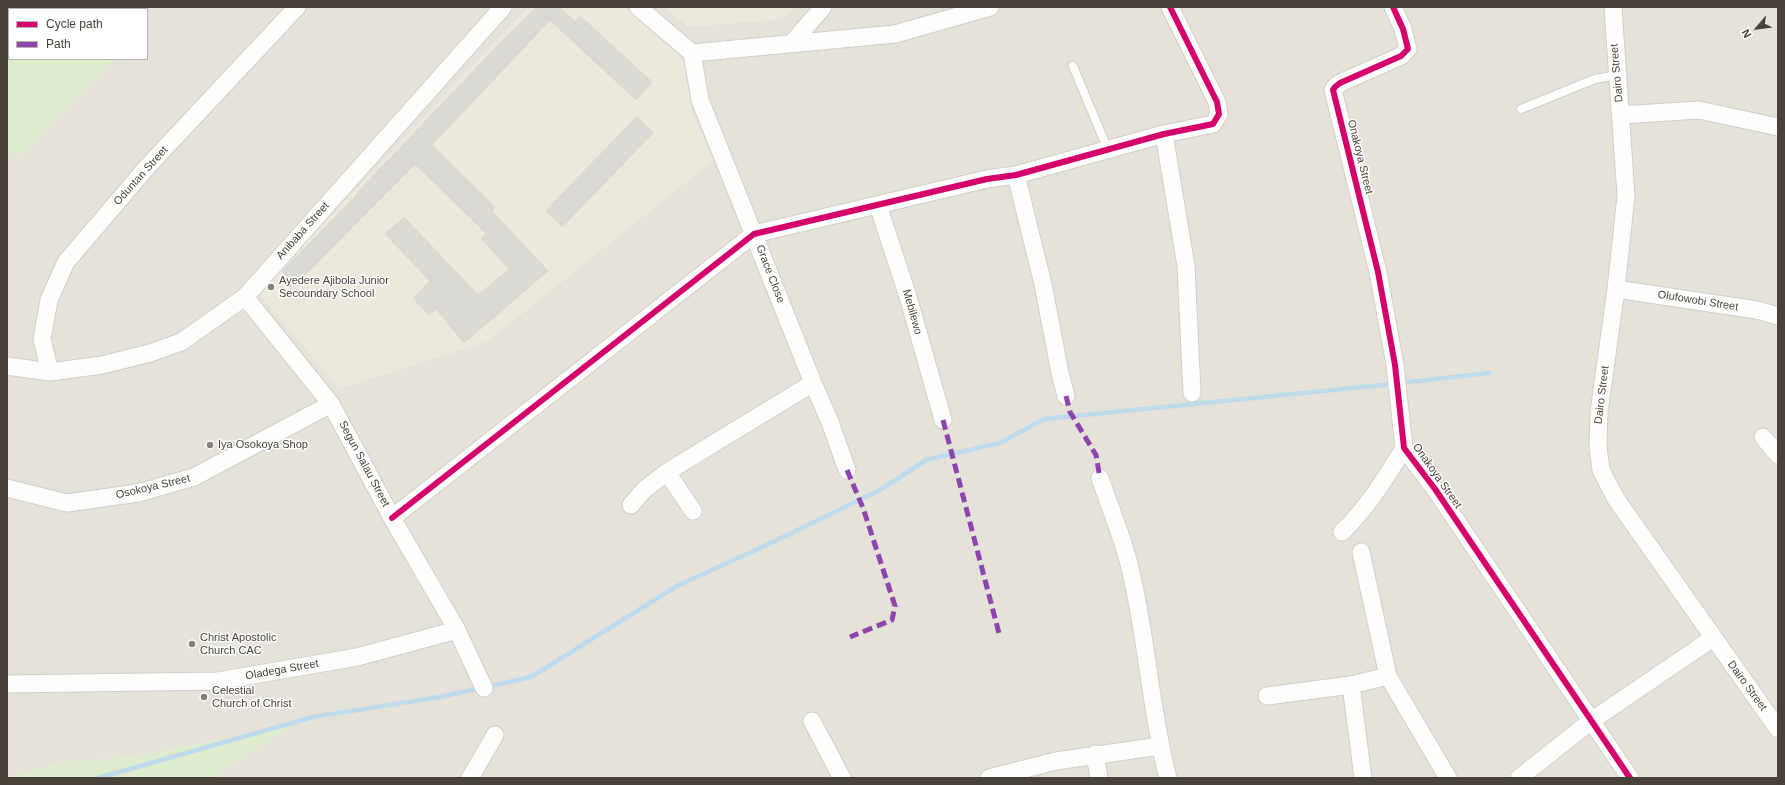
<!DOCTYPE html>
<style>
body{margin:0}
#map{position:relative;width:1785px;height:785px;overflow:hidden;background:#f2f0ec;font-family:Arial,sans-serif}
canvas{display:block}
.frame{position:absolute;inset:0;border:8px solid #484238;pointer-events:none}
.legend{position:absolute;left:8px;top:8px;width:140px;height:52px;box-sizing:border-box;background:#fff;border:1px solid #b6b3af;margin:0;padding:5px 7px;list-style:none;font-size:12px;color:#484238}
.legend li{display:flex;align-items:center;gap:8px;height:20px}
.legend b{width:20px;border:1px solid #b6b3af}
.north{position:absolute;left:1737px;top:8px;width:40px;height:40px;-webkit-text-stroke:3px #fff;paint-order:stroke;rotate:242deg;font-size:11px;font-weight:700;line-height:16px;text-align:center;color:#484238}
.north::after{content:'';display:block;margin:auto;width:14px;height:18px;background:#484238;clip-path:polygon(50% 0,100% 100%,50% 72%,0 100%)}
</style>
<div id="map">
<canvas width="1785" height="785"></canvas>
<div class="frame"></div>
<ul class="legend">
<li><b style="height:5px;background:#d6006c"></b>Cycle path</li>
<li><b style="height:5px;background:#8e44ad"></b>Path</li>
</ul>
<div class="north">N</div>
</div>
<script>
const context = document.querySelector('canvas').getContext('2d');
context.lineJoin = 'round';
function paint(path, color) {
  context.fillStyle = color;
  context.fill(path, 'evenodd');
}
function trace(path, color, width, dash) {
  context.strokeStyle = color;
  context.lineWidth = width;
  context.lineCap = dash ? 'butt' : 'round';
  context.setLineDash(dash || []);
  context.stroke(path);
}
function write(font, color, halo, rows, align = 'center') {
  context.font = font + ' Arial,sans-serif';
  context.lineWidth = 3;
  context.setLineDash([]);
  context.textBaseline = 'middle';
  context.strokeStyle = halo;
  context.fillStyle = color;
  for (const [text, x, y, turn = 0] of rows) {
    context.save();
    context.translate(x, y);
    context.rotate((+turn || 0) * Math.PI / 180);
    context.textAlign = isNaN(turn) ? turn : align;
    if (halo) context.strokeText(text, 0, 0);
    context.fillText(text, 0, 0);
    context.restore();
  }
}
paint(new Path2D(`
 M7 7H1778V778H211L294 725 129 758 68 761 7 778ZM9 9H147V59H9Z`), '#e5e2da');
paint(new Path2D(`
 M528 7H625L685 61 694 118 714 160 487 342 339 389 258 293Z
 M665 7H795L784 19 688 27Z`), '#ece8dc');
paint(new Path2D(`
 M7 7H110L112 9H9V59H115L20 157 7 151Z
 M296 724 211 778H7L68 761 129 758Z`), '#deebcd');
trace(new Path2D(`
 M1409 382 1489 373
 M98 778 313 717 440 697 531 677 677 586 775 541 880 490 926 460 1000 443 1044 419 1393 384`), '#bedaed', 4.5);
const building = new Path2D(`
 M537 7H560L575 22 580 16 652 82 636 100 550 20 432 145 495 207 492 211 548 271 464 343 436 309 429 315 413 298 430 281 385 234 404 217 478 295 509 269 481 238 486 233 415 164 295 285 282 271 357 195 356 194 500 43Z
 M637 117 653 133 562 227 546 211Z`);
paint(building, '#dbd9d4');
trace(building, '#dad7d2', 1);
const lane = new Path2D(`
 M1073 66 1108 150
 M1521 109 1595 79 1617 75`);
const street = new Path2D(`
 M638 7 692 53 895 34 990 7
 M1393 7 1403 29 1408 49 1401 56 1340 83 1335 87 1333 90 1378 272 1395 365 1404 448 1435 489 1630 778
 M1613 7 1626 196 1616 289 1599 412 1598 447 1601 470 1616 499 1778 729
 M792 43 823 7
 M692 53 700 100 813 383 830 422 847 470
 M1621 115 1699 110 1778 127
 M1164 134 1186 266 1192 393
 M1016 175 1043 284 1060 373 1066 396
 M878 205 909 300 943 420
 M1616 289 1757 310 1778 316
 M245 297 331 404 392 518 457 630 484 688
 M7 366 50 372 102 365 150 353 181 342 245 297 503 7
 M50 372 42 339 49 300 66 262 148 166 297 7
 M1763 437 1778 455
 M1100 478C1110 508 1123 538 1130 568 1147 637 1150 709 1168 778
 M7 488 67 503 138 493 194 477 331 404
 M631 505 644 490 667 472
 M693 511 667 472 813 383
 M392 518 754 234 987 179 1016 175 1164 134 1213 124 1219 114 1217 102 1170 7
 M1342 532C1368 507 1385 479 1404 448
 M1361 552 1388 676 1448 778
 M7 684 218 681 357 657 457 630
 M1267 696 1351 685
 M812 721 842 778
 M1095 754 1099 778
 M470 778 495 735
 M989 778 1056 761 1160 746
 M1363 778 1351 685 1388 676
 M1519 778 1591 721 1713 638`);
trace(lane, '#d0cec9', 10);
trace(street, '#d0cec9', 19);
trace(lane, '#fdfdfc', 8);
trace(street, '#fdfdfc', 17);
trace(new Path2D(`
 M1066 396 1070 412 1096 455 1100 478
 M943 420 1000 637
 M847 470 863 508 895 606 892 620 850 637`), '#8e44ad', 5, [10, 5]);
trace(new Path2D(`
 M1393 7 1403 29 1408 49 1401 56 1340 83 1335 87 1333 90 1378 272 1395 365 1404 448 1435 489 1630 778
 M392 518 754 234 987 179 1016 175 1164 134 1213 124 1219 114 1217 102 1170 7`), '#d6006c', 6);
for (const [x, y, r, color] of [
 [271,287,4,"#847f77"],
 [210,445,4,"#847f77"],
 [192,644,4,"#847f77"],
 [204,697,4,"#847f77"]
]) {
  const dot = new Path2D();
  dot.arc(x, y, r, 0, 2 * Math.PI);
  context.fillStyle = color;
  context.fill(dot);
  trace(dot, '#fff', 1.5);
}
write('11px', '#484238', '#fff', [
 ["Dairo Street",1617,73,-95],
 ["Onakoya Street",1360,157,76],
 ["Oduntan Street",141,176,-48],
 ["Anibaba Street",303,231,-48],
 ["Grace Close",770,274,69],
 ["Olufowobi Street",1698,301,9],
 ["Mebilewo",912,312,74],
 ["Dairo Street",1602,395,-83],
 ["Segun Salau Street",364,464,62],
 ["Onakoya Street",1437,476,55],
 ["Osokoya Street",153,487,-13],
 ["Oladega Street",282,670,-10],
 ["Dairo Street",1747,686,54]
]);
write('11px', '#484238', '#fff', [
 ["Ayedere Ajibola Junior",279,281],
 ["Secoundary School",279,294],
 ["Iya Osokoya Shop",218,445],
 ["Christ Apostolic",200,638],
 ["Church CAC",200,651],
 ["Celestial",212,691],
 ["Church of Christ",212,704]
], 'left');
</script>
